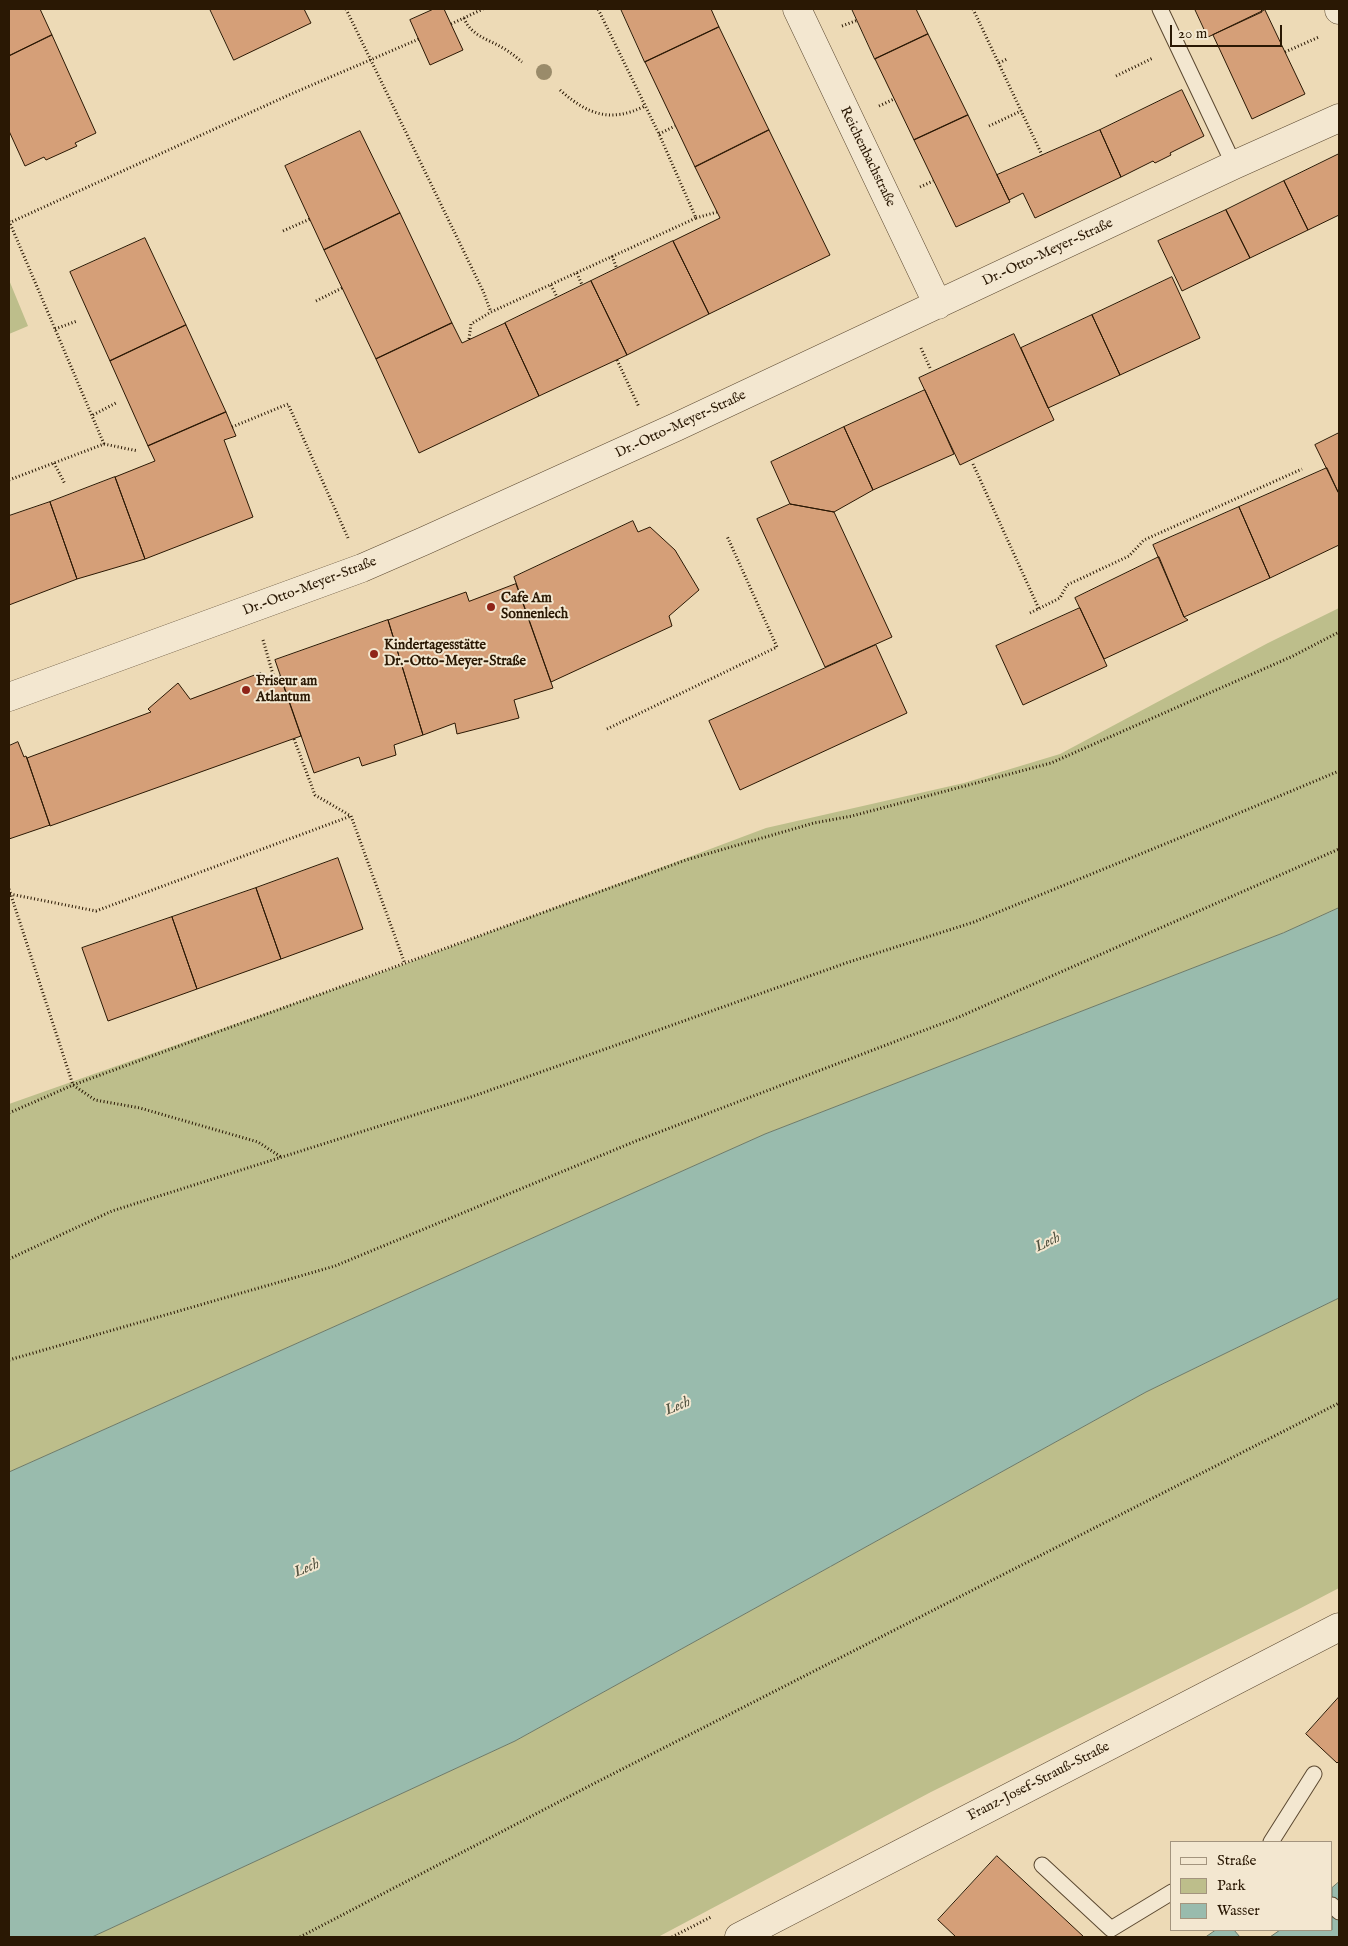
<!DOCTYPE html>
<meta charset="utf-8">
<style>
body{margin:0}
#map{position:relative;width:1348px;height:1946px;overflow:hidden;background:#eddab6;font-family:"IM FELL English",serif}
canvas{display:block}
.frame{position:absolute;inset:0;border:10px solid #2a1804;pointer-events:none}
.legend{position:absolute;left:1170px;top:1841px;width:162px;height:90px;box-sizing:border-box;background:#f3e7d0;border:1px solid #a3947e;margin:0;padding:6px 9px;list-style:none;font-size:15px;color:#2a1804}
.legend li{display:flex;align-items:center;gap:10px;height:25px}
.legend b{width:25px;border:1px solid #a3947e}
.scale{position:absolute;left:1170px;top:25px;width:112px;height:22px;box-sizing:border-box;border:2px solid #2a1804;border-top:0;padding-left:6px;font-size:15px;line-height:18px;white-space:nowrap;color:#2a1804;-webkit-text-stroke:4px #f3e7d0;paint-order:stroke}
</style>
<div id="map">
<canvas width="1348" height="1946"></canvas>
<div class="frame"></div>
<ul class="legend">
<li><b style="height:6px;background:#f3e7d0"></b>Straße</li>
<li><b style="height:14px;background:#bdbe8b"></b>Park</li>
<li><b style="height:14px;background:#99bbad"></b>Wasser</li>
</ul>
<div class="scale">20 m</div>
</div>
<script>
const context = document.querySelector('canvas').getContext('2d');
context.lineJoin = 'round';
function paint(path, color) {
  context.fillStyle = color;
  context.fill(path, 'evenodd');
}
function trace(path, color, width, dash) {
  context.strokeStyle = color;
  context.lineWidth = width;
  context.lineCap = dash ? 'butt' : 'round';
  context.setLineDash(dash || []);
  context.stroke(path);
}
function write(font, color, halo, rows, align = 'center') {
  context.font = font + ' "IM FELL English",serif';
  context.lineWidth = 4;
  context.setLineDash([]);
  context.textBaseline = 'middle';
  context.strokeStyle = halo;
  context.fillStyle = color;
  for (const [text, x, y, turn = 0] of rows) {
    context.save();
    context.translate(x, y);
    context.rotate((+turn || 0) * Math.PI / 180);
    context.textAlign = isNaN(turn) ? turn : align;
    if (halo) context.strokeText(text, 0, 0);
    context.fillText(text, 0, 0);
    context.restore();
  }
}
paint(new Path2D(`
 M9 280 28 326 9 334Z
 M1339 608V908L1283 933 765 1134 9 1472V1104L405 964 766 828 964 783 1060 754 1268 643Z
 M1339 1298V1588L1297 1610 931 1792 658 1937H92L515 1741 1146 1392Z`), '#bdbe8b');
const water = new Path2D(`
 M1339 908V1298L1146 1392 515 1741 92 1937H9V1472L765 1134 1283 933Z
 M1339 1882V1937H1270L1280 1930H1332V1888Z
 M1216 1930H1234L1240 1937H1206Z`);
paint(water, '#99bbad');
trace(water, '#6d7a69', 1);
const building = new Path2D(`
 M9 9H40L52 35 9 56Z
 M210 9H304L311 23 234 60Z
 M434 9H444L463 50 430 65 410 20Z
 M621 9H711L719 27 645 62Z
 M852 9H916L928 34 875 59Z
 M1195 9H1261L1262 12 1208 37Z
 M1265 10 1305 94 1252 119 1213 35Z
 M719 27 769 130 695 167 645 62Z
 M928 34 968 115 914 140 875 59Z
 M52 35 96 133 75 143 77 146 46 160 44 157 25 166 9 131V56Z
 M1182 90 1204 136 1170 153 1171 155 1155 163 1153 161 1121 177 1100 130Z
 M968 115 1010 202 956 227 914 140Z
 M769 130 830 255 709 314 673 241 720 218 695 167Z
 M1100 130 1121 177 1035 218 1023 193 1009 200 997 175Z
 M360 131 400 213 324 250 285 166Z
 M1339 154V215L1308 230 1284 181Z
 M1284 181 1308 230 1250 258 1226 210Z
 M1226 210 1250 258 1182 291 1158 241Z
 M400 213 452 323 376 359 324 250Z
 M145 238 186 325 110 361 70 272Z
 M673 241 709 314 627 355 591 281Z
 M1172 277 1200 338 1120 375 1092 315Z
 M591 281 627 355 539 396 505 323Z
 M1092 315 1120 375 1048 408 1021 348Z
 M452 323 462 343 505 323 539 396 419 453 376 359Z
 M186 325 226 412 148 446 110 361Z
 M1014 334 1054 420 960 465 919 378Z
 M925 390 954 454 873 490 844 427Z
 M226 412 236 436 224 440 253 517 145 559 115 477 155 461 148 446Z
 M844 427 873 490 834 512 790 504 771 462Z
 M1339 433V491L1338 492 1315 445Z
 M1327 468 1339 494V545L1270 578 1239 507Z
 M115 477 145 559 77 579 50 502Z
 M50 502 77 579 9 605V516Z
 M790 504 834 512 892 637 825 667 757 519Z
 M1239 507 1270 578 1184 617 1153 545Z
 M633 521 638 532 650 527 675 550 699 590 669 616 672 626 551 682 514 577Z
 M1159 557 1184 617 1188 620 1104 659 1075 598Z
 M516 584 553 688 514 700 519 718 457 734 455 723 423 735 388 620 466 592 469 601Z
 M1080 608 1107 666 1023 705 996 646Z
 M388 620 423 735 394 745 396 755 362 766 359 757 314 773 275 660Z
 M876 645 907 713 740 790 709 721Z
 M261 673 264 681 280 676 301 736 50 826 27 758 151 712 148 709 178 683 190 699Z
 M18 742 24 757 26 756 50 825 9 839V746Z
 M338 858 363 929 281 959 256 888Z
 M256 888 281 959 197 989 172 917Z
 M172 917 197 989 108 1021 82 948Z
 M1339 1697V1761L1337 1763 1306 1734Z
 M997 1856 1084 1937H956L938 1920Z`);
paint(building, '#d59f78');
trace(building, '#2a1804', 1);
const service = new Path2D(`
 M1160 9 1234 165
 M1271 1842 1314 1774
 M1042 1865 1111 1929 1172 1892
 M1332 1905 1339 1912`);
const minor = new Path2D(`
 M797 9 938 305
 M1339 9V10
 M9 697 362 568 424 541 676 427 1234 165 1339 118
 M739 1937 1339 1627`);
trace(service, '#5b4830', 17);
trace(minor, '#5b4830', 29);
trace(new Path2D(`
 M346 9 483 291 491 312 696 218 659 134 598 9
 M973 9 1042 155
 M464 18C471 36 488 39 503 48 510 52 516 57 522 62
 M451 24 483 9
 M842 26 858 20
 M1285 52 1319 37
 M999 63 1007 59
 M1116 76 1153 58
 M560 90C588 115 611 123 645 106
 M879 106 894 99
 M989 126 1021 111
 M659 134 675 126
 M920 187 933 181
 M696 218 717 212
 M9 221 104 444
 M9 223 291 94 419 39
 M283 231 310 219
 M612 256 617 269
 M577 273 582 285
 M551 285 557 297
 M316 301 342 288
 M55 329 77 321
 M469 339 471 324 491 312
 M921 348 930 368
 M617 360 639 407
 M93 415 116 403
 M232 427 288 404 348 538
 M54 463 65 484
 M973 464 1039 609
 M9 480 104 444 138 451
 M1030 613 1060 598 1067 585 1129 556 1144 540 1302 469
 M263 640 274 678
 M607 729 777 647 727 536
 M294 739 315 795 351 816 405 964
 M9 889 73 1085 95 1100 140 1108 258 1142 281 1157
 M10 894 96 911 351 816
 M9 1113 73 1085 686 860 814 823 852 816 1051 763 1293 656 1339 632
 M9 1259 112 1211 471 1097 846 963 974 922 1182 837 1339 771
 M9 1360 335 1266 636 1141 959 1017 1339 849
 M300 1937 595 1783 1339 1403
 M672 1937 711 1917`), '#2a1804', 3, [1, 2.5]);
trace(service, '#f3e7d0', 15);
trace(minor, '#f3e7d0', 28);
context.fillStyle = '#9a8b6a';
for (const [x, y] of [
 [544,72]
]) {
  context.beginPath();
  context.arc(x, y, 8, 0, 2 * Math.PI);
  context.fill();
}
for (const [x, y, r, color] of [
 [491,607,5,"#8f2418"],
 [374,654,5,"#8f2418"],
 [246,690,5,"#8f2418"]
]) {
  const dot = new Path2D();
  dot.arc(x, y, r, 0, 2 * Math.PI);
  context.fillStyle = color;
  context.fill(dot);
  trace(dot, '#f3e7d0', 2);
}
write('14px', '#2a1804', '#f3e7d0', [
 ["Reichenbachstraße",867,157,64],
 ["Dr.-Otto-Meyer-Straße",1048,253,-25],
 ["Dr.-Otto-Meyer-Straße",681,425,-25],
 ["Dr.-Otto-Meyer-Straße",310,587,-21],
 ["Franz-Josef-Strauß-Straße",1039,1782,-27]
]);
write('bold 14px', '#2a1804', '#f3e7d0', [
 ["Cafe Am",501,599],
 ["Sonnenlech",501,615],
 ["Kindertagesstätte",384,646],
 ["Dr.-Otto-Meyer-Straße",384,662],
 ["Friseur am",256,682],
 ["Atlantum",256,698]
], 'left');
write('italic 15px', '#51513f', '#f3e7d0', [
 ["Lech",1048,1243,-26],
 ["Lech",678,1407,-23],
 ["Lech",307,1569,-23]
]);
</script>
